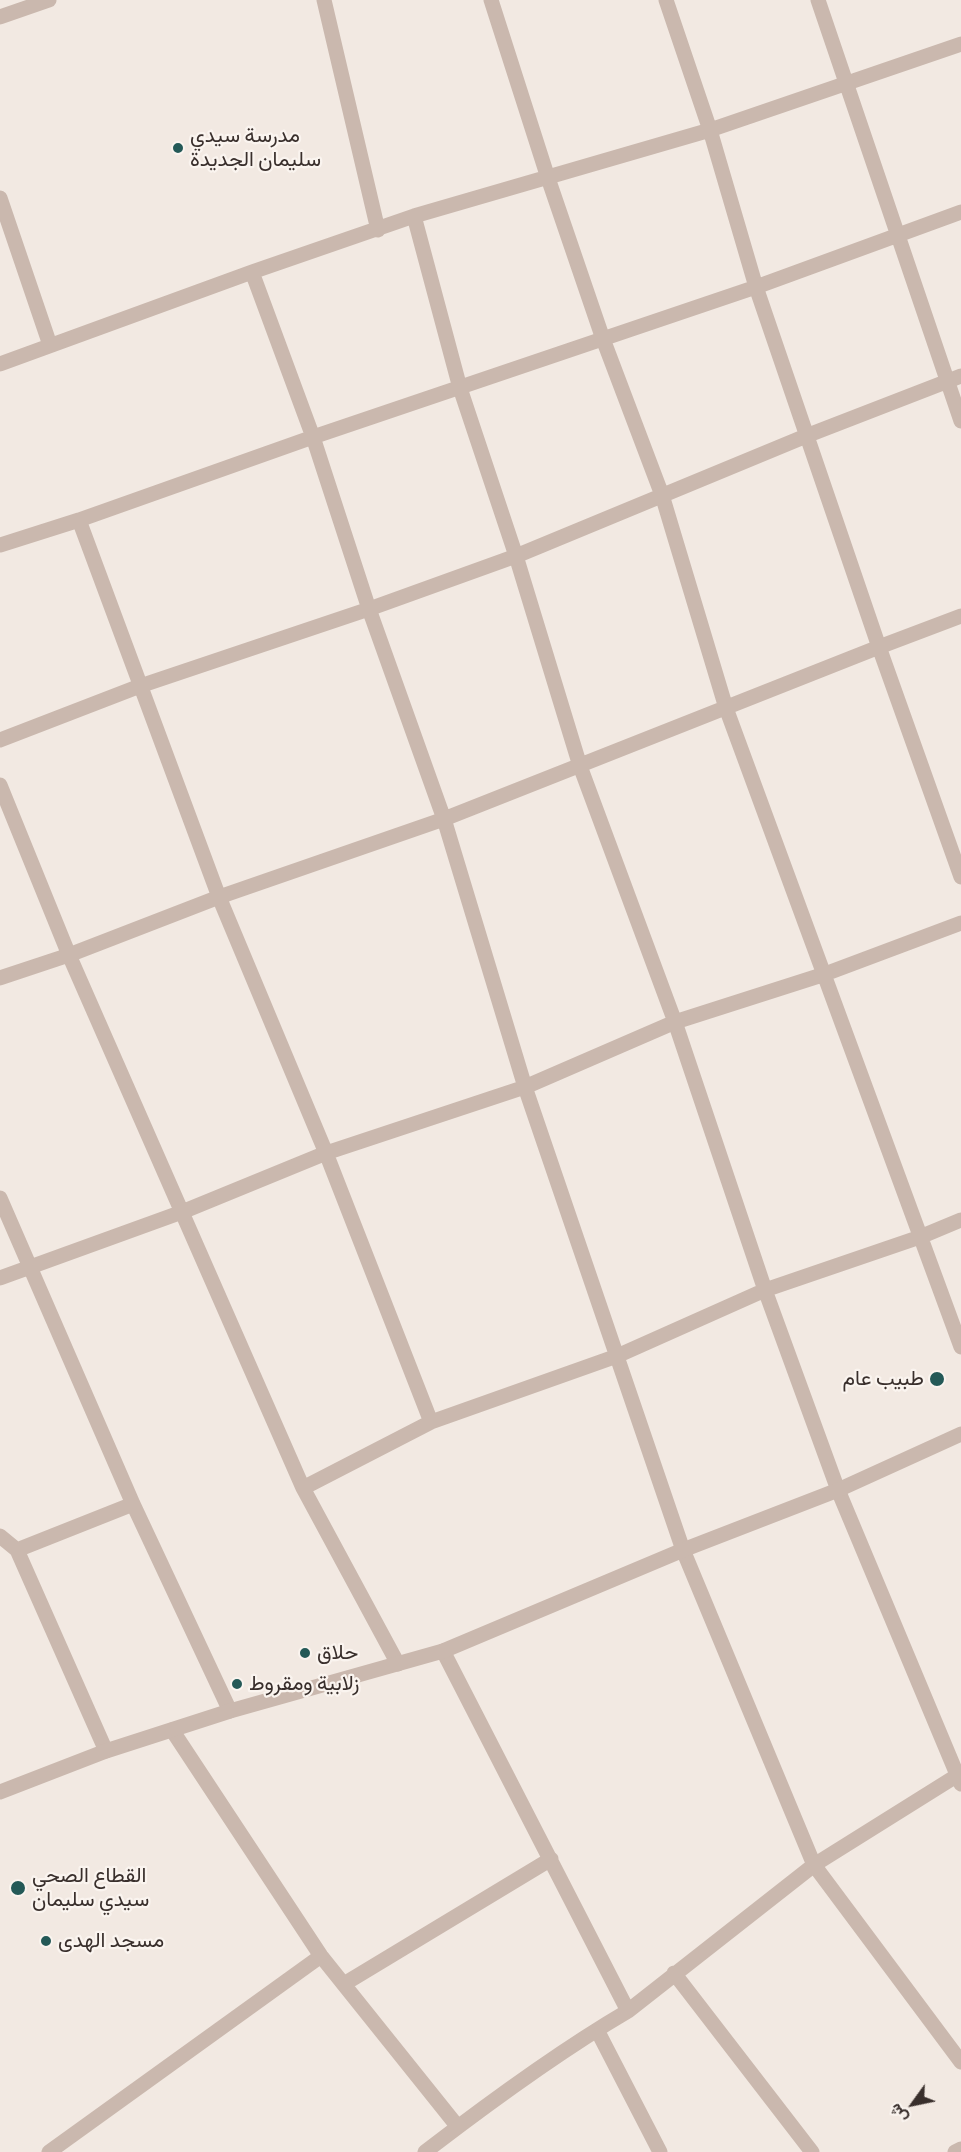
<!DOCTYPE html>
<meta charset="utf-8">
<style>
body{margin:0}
#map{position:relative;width:961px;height:2152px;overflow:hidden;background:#f2e9e2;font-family:"PT Sans Narrow",Vazirmatn,sans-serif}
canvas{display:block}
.north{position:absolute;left:883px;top:2074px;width:60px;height:60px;-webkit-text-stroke:4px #faf4ef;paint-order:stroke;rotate:237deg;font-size:16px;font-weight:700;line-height:24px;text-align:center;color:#392f2c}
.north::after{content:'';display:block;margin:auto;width:21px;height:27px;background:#392f2c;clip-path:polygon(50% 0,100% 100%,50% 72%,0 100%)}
</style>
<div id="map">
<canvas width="961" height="2152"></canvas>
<div class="north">ش</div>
</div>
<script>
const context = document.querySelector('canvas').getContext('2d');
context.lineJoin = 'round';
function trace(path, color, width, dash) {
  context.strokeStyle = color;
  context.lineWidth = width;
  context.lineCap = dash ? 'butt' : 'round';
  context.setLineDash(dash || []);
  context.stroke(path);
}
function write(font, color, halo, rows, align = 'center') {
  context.font = font + ' "PT Sans Narrow",Vazirmatn,sans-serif';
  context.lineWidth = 4.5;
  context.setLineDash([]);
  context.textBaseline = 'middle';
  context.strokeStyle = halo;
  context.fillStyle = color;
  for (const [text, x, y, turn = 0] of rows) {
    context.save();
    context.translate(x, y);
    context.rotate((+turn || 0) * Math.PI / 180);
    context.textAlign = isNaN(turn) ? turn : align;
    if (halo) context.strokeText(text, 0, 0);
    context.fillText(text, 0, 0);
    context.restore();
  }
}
trace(new Path2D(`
 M324 0 378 230
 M491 0 548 178 603 339 662 495 726 708 961 1347
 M666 0 710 130 756 287 879 647 961 877
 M818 0 961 421
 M0 17 49 0
 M0 198 50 345
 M414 216 460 388 516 556 580 766 675 1022 765 1290 838 1490 961 1784
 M252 272 313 437 369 609 444 819 525 1087 683 1550 814 1865 961 2062
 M0 364 252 272 414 216 710 130 961 44
 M79 520 219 897 326 1153 431 1422
 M0 545 79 520 313 437 756 287 961 212
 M0 740 140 686 369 609 516 556 806 436 961 376
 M0 785 69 955 303 1488 398 1664
 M0 978 69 955 219 897 444 819 879 647 961 616
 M0 1198 133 1504 230 1711
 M0 1278 182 1212 326 1153 525 1087 675 1022 825 974 961 923
 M303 1488 431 1422 617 1356 765 1290 920 1237 961 1220
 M0 1536 17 1550 106 1751
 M17 1550 133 1504
 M443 1651 628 2011
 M172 1730 321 1956 458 2127
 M674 1973 812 2152
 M344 1984 551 1859
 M597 2030 660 2152
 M49 2152 321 1956
 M425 2152C490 2102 558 2052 628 2011L814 1865 961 1773
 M955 2152 961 2149`), '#cab8ae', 15);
trace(new Path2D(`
 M0 1792 106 1751 230 1711 443 1651 683 1550 838 1490 961 1434`), '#cab8ae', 15);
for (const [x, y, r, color] of [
 [178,148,6,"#245957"],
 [937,1379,8,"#245957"],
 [305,1653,6,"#245957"],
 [237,1684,6,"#245957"],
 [18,1888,8,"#245957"],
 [46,1941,6,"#245957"]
]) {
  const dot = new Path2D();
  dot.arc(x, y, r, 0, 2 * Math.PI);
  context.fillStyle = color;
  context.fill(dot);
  trace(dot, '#faf4ef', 2);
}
write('21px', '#392f2c', '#faf4ef', [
 ["مدرسة سيدي",190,136],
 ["سليمان الجديدة",190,160],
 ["طبيب عام",924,1379,"right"],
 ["حلاق",317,1653],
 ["زلابية ومقروط",249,1684],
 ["القطاع الصحي",32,1876],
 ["سيدي سليمان",32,1900],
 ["مسجد الهدى",58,1941]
], 'left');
</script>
